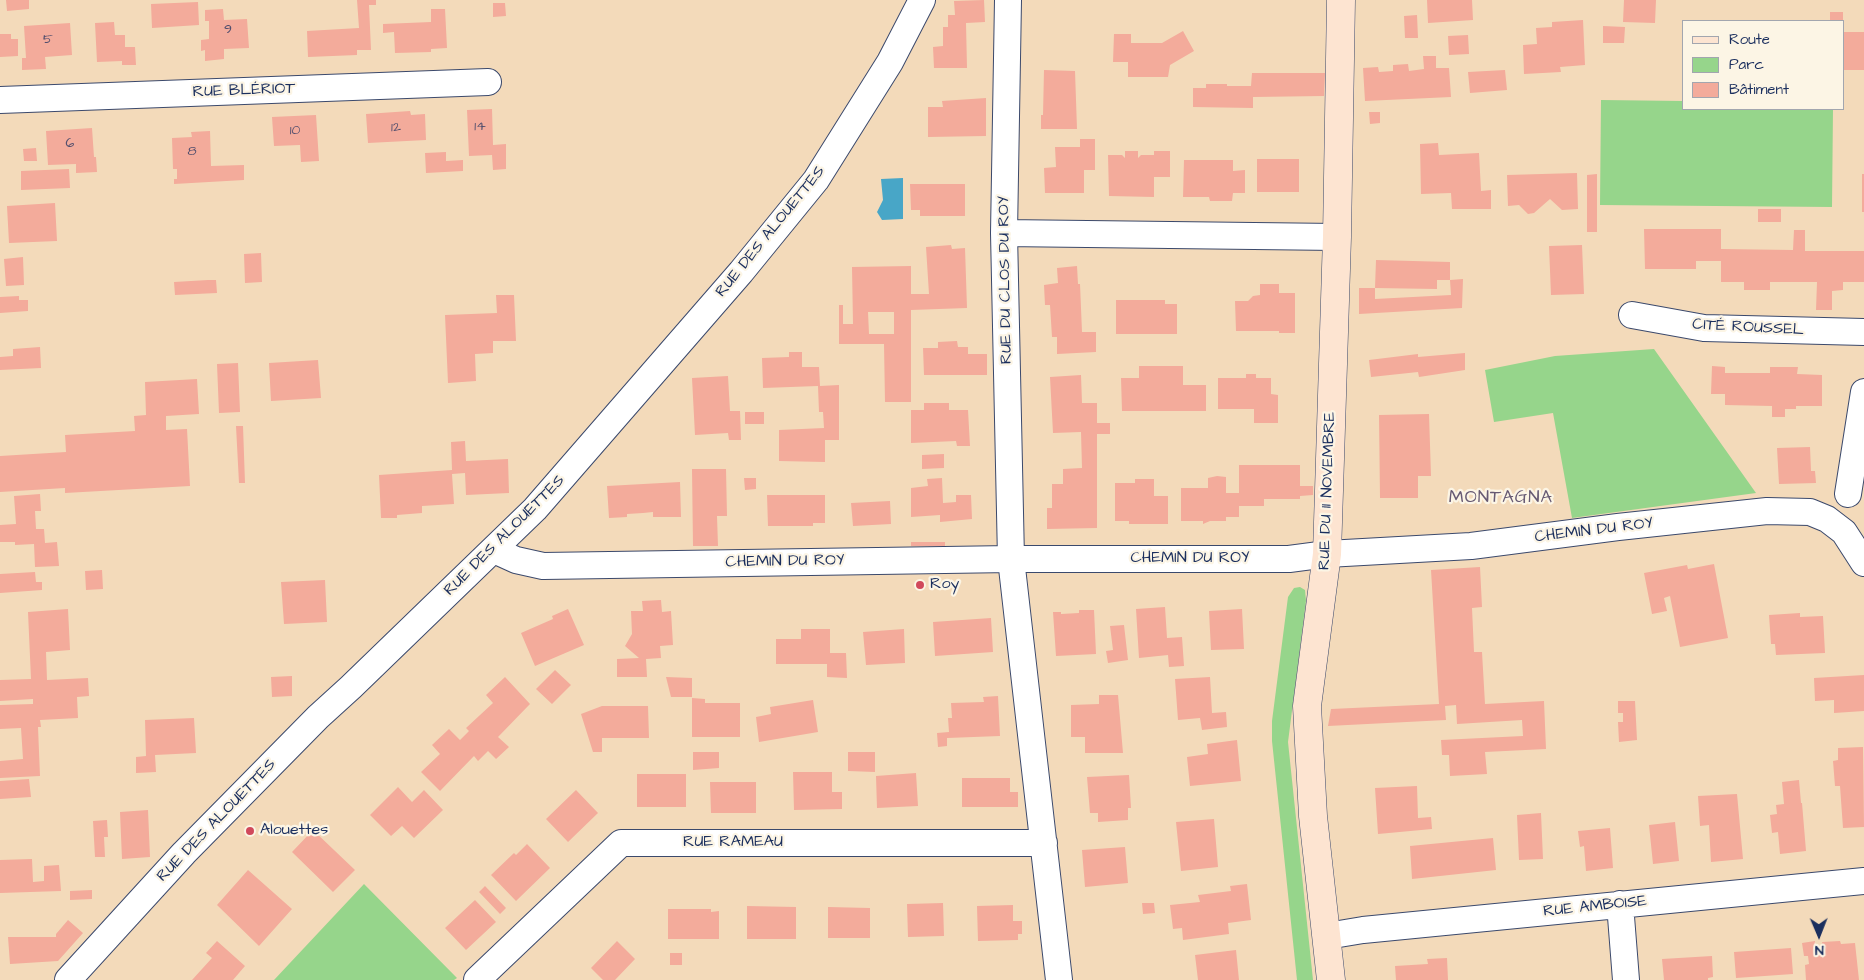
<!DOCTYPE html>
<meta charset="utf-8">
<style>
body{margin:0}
#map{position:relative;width:1864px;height:980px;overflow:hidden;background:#f3daba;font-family:"Architects Daughter",sans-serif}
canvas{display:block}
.legend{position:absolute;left:1682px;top:20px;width:162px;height:90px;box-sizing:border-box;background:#fcf5e5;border:1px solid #a2a6af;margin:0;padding:6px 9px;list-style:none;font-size:15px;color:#1b2f5e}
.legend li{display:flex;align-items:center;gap:10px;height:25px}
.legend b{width:25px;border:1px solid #a2a6af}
.north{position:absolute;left:1794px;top:910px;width:50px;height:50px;-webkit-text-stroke:4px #fcf5e5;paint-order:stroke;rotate:179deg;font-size:14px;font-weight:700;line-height:20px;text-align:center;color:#1b2f5e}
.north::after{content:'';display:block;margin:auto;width:18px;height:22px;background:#1b2f5e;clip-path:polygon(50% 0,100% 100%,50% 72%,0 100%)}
</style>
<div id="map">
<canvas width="1864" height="980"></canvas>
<ul class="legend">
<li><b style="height:6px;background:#fde4d1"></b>Route</li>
<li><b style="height:14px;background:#96d58b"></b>Parc</li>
<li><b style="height:14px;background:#f3ab9b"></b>Bâtiment</li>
</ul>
<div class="north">N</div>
</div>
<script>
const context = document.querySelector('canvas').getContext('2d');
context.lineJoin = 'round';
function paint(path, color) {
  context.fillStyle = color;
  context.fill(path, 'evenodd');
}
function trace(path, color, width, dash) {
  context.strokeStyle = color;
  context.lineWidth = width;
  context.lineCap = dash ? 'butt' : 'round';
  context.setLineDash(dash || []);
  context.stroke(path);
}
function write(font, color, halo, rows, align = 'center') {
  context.font = font + ' "Architects Daughter",sans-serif';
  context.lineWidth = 4.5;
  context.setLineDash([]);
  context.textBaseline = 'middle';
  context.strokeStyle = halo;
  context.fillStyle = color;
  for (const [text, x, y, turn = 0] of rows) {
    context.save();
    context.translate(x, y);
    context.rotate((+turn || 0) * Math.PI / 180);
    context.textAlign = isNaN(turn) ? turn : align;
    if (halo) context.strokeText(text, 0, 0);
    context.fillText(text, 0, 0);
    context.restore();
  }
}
paint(new Path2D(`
 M1601 100 1683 101V109H1833L1832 207 1600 205Z
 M1654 349 1756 493 1572 518 1553 413 1494 422 1485 370 1555 356Z
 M1300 587 1305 590 1306 601 1288 742 1313 980H1297L1272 741V721L1288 597 1294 588Z
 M364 884 457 978 454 980H274Z`), '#96d58b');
paint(new Path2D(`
 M903 178V219L882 220 877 212 883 200 881 179Z`), '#48a6c7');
paint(new Path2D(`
 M6 0H29V9L7 11Z
 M357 0H376V5H369L371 50H357V55L308 57 307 31 359 28Z
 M984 0 985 22 966 23 967 68H934L933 47 943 46V27H948V15H955L954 1Z
 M1427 0H1472L1473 20 1428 23Z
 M1624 0H1656L1655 23 1623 22Z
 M198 2 199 25 152 28 151 4Z
 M493 3H505L506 16 493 17Z
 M223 9 224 20 247 19 249 48 224 49V59L205 61V50L201 51V40L209 39V21H205V10Z
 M431 9H445L447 48 431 49V52L395 53 394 32 383 33V24L431 22Z
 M1830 12H1843V20H1830Z
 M1417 15 1418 38H1405L1404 16Z
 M1583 20 1585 65 1560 67 1561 72 1524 74 1523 45 1537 44 1536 28 1552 27V22Z
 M114 22 115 35H125V47H135L136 65H122V61L97 62 95 23Z
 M70 23 72 55 45 57 46 69 22 70V58H26L24 26Z
 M1603 26 1625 27 1624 43H1603Z
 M1183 31 1194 51 1170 65 1168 77H1128V62H1113L1114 34H1131V43H1162Z
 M1843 32H1864V70H1843Z
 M0 34H11V39H18V56L0 57Z
 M1468 35 1469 54 1449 55 1448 36Z
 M1423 56H1436V68H1449L1451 97 1365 101 1363 68 1378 67 1379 72 1393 71V65L1408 64 1409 71 1424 69Z
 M1044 70 1075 71 1077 129H1041V115H1043Z
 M1505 70 1507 90 1470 93 1468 72Z
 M1252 73H1325L1324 96 1253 97V108L1193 107V88H1206V84H1227V86H1251Z
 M986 98V136L928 137V107H943L942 101Z
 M492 109 493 145 506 144V169L493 170 492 155 469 156 467 110Z
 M410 111 411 115 425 114 426 140 368 143 366 114Z
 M1369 112H1380V123L1370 124Z
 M316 115 319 161 301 162 300 145 274 146 272 117Z
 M92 128 94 157H96L97 172 76 173V164L48 165 46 131Z
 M210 131 211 166 244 165V180L174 184V179H177V169H173L172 138 192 137 191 132Z
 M1080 139H1095V170H1084V193H1045L1044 168 1056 167 1055 147H1080Z
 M1438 143 1439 155 1479 153 1481 191 1491 190V209H1452L1451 193 1421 194 1420 144Z
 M36 148 37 161H24L23 149Z
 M1125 151H1138V158L1141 155H1154V151H1170V177H1154V197L1109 196 1108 155H1122L1125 158Z
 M446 152V161L463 160V171L426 173 425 153Z
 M1257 159H1299V192H1257Z
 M1184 160H1233V171L1245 170V193H1233L1232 201H1210L1209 197H1183Z
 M69 169 70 188 21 190V171Z
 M1577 173 1578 209 1562 210 1550 199 1534 213 1528 214 1519 205 1508 206 1507 175Z
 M1597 174V232H1587V175Z
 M1862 174H1864V212H1862Z
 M910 184H965V216H920V210H911Z
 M55 203 57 241 9 243 7 206Z
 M1758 209H1781V222H1758Z
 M1644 229H1721V249L1793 250 1794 230H1805V251H1864V282H1843V290L1832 291V310H1816L1817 282H1770V290H1744V282H1721V261H1696V269H1645Z
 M951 245 952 249 965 248 967 308 911 310V402H885L884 344H839V305H843V324H853L852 267 911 266V294H929L926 247ZM868 312H894V334H869Z
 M1582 245 1584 294 1551 295 1549 246Z
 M261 253 262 282 245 283 244 254Z
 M23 257 24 285 6 286 4 259Z
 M1376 260 1450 262V280H1437V289L1375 288Z
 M1077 266 1078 284H1080L1082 332H1096V352L1057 354V337H1052L1050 305H1045L1044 285 1058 283 1057 268Z
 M1463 279 1462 308 1359 314V288H1375V299L1451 295 1450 280Z
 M208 280H216L217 293 175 295 174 282Z
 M1260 284H1279V293H1295V333H1279V331H1236L1235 301H1248L1253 296 1260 295Z
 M496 295H514L516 341H493V353L475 354 476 381 448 383 445 315 497 313Z
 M19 296V300H28V311L0 313V297Z
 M1116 300H1165V304H1177V334H1116Z
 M957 341 958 347H968V354H987V375H924L923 348H938V342Z
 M40 347 41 368 0 370V357L13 356V349Z
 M789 352H802V367H819L820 386 839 385V440H825V462L779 461V430L824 428 823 412H819L818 386 763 388 762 358 789 357Z
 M1465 353V370L1419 377 1418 372 1371 377 1369 360 1418 354V357Z
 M318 360 321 398 271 401 269 363Z
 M238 363 240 412 219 413 217 364Z
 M1139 366H1183V385H1206V411H1122L1121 378H1139Z
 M1712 366 1725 367V373H1770V367H1798L1797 374 1822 375V406H1796V409H1785V417H1772V406L1725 405V394H1711Z
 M1246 374H1256V378H1271V394L1278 395V423H1254V409H1218V378H1246Z
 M1081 375 1082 403H1097V423H1110V434H1097V528L1047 529V508H1052V484H1063V469L1082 468 1081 432 1053 433 1050 377Z
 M728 376 730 411H740L741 440H729L728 433 695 435 692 378Z
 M197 379 199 414 166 416V430L187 429 190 486 65 493V488L0 492V456L66 452 65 435 135 431 134 416 146 415 145 382Z
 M924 403H949V410H968L970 446H957L956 441 911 443V410H924Z
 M745 412H764V424H745Z
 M1429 414 1431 476H1418V498H1380L1379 415Z
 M236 426H243L245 483H239Z
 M465 441 466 461 508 459 509 493 466 495 465 473 452 474 454 504 422 506V513L397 515V518H381L379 475 452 470 451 442Z
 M1810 447 1811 471H1815L1816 483 1779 484 1777 448Z
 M944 454V468L922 469V455Z
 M1239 465H1300V486H1313V495L1300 496V499H1264V506H1239V517H1226V521H1210L1203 524V521H1181V488H1208V478L1217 476 1226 477V493H1239Z
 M692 469H726L727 516H717L718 546H693Z
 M744 478H756V489L745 490Z
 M942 478 943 503 956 502V495H971L972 519 940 522V515L911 517V488L928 486 927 479Z
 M1135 479H1154V496H1168V524H1129V521H1115V483H1135Z
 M680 482 681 517H653V512L643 513 627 514V517L609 518 607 486Z
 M40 494 41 511H35L36 529H44L45 543 57 542 59 566 35 567 34 544 15 545V542H0V525L16 524 14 496Z
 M767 495H825V523H813V526H768Z
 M890 501 891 524 853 526 851 503Z
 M911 542H945V546H911Z
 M1714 564 1728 638 1680 647 1670 596 1664 598 1667 611 1652 614 1644 573 1687 565 1688 569Z
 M1480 567 1482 607 1472 608 1474 652H1482L1485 704 1544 701 1546 749 1485 752 1487 774 1450 776 1449 755H1442L1441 740 1523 736 1522 720 1457 724 1456 705 1445 706 1446 720 1328 726 1331 709 1439 704 1431 570Z
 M102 570 103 589 86 590 85 571Z
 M35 572 36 582H42V590L0 593V574Z
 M325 580 327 622 284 624 281 582Z
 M661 600 662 612 671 611 673 645 660 646 661 658 646 659 647 677H617V659L639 658 625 646 632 634 631 611H643L642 601Z
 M1165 607 1167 638 1182 637 1184 666 1169 667 1168 655 1139 658 1136 609Z
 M68 609 70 650 46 652 47 680 88 678 89 696 77 697 78 718 40 720 41 727H38L40 776 0 778V761L23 759 21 728 0 729V705L33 704V699L0 701V680L31 679 28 612Z
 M568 609 584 645 535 666 521 633 553 619 552 616Z
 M1242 609 1244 649 1211 650 1209 611Z
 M1079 610H1094L1096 654 1056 656 1053 612H1061V614L1079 613Z
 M1800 613V617L1823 616 1825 653 1776 655 1775 644H1771L1769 615Z
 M991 618 993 652 935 656 933 622Z
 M1124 625 1128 660 1108 663 1106 651 1113 650 1110 626Z
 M801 629H830V653H846L847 678 827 677V664H776V639H801Z
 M904 629 905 663 866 665 863 632Z
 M555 670 571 685 552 704 536 689Z
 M1864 675V711L1834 713V700L1815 701 1814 678Z
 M292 676V696L272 697 271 677Z
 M505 677 530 704 498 737 509 747 496 759 488 751 478 761 474 756 440 791 421 772 440 754 432 745 449 729 460 740 469 731 466 728 493 703 486 695Z
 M666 677 692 678V697H671Z
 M1210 677 1212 713 1226 712 1227 727 1202 730 1200 718 1178 720 1175 679Z
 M1099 695H1118L1123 753H1085V737H1071V705L1099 704Z
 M998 696 1000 736 947 738V746L938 747 937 733 949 732 948 718H952L951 703 984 702 983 697Z
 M692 698 705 699V703H740V737H692Z
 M813 700 818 732 759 742 756 717 771 714 770 707Z
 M1618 701H1635L1637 740 1619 742 1618 722H1623V713H1618Z
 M602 706H648L649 738H602V752H593L581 714Z
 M194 718 196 753 155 755 156 772 136 773V757L146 756 145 720Z
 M1237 740 1241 781 1190 786 1187 757 1208 754 1207 744Z
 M1863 747 1864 827 1843 828 1840 786H1835L1833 761 1838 760V748Z
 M693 752H719V768L693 770Z
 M848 752H875V772L848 771Z
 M793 772H832V792H842V809L794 810Z
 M916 773 918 806 877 808 876 776Z
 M637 774H686V807H637Z
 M1129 775 1131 808H1128V820L1098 822V813H1090L1087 777Z
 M962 778H1010V792H1018V807H962Z
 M29 779 31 797 0 799V781Z
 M1799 780 1801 803H1802L1806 851 1780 854 1778 832 1772 833 1770 815 1777 814 1776 805 1784 804 1782 782Z
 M710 782H756V813H711Z
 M1417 786 1418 818 1431 817 1432 829 1378 834 1375 788Z
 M398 787 412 802 424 790 443 810 414 838 402 826 391 836 370 815Z
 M576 790 598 813 568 842 546 819Z
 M1737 794 1743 859 1711 862 1709 825 1700 826 1698 796Z
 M148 810 150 857 122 859 120 812Z
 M1541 813 1543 859 1519 860 1517 815Z
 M1214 819 1218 867 1181 871 1176 822Z
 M107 820 108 837H104L105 857H95L93 821Z
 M1675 822 1679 861 1653 864 1649 825Z
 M1610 828 1613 868 1586 871 1584 846 1580 847 1578 831Z
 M313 830 355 870 333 892 292 852Z
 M1493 838 1496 870 1412 879 1410 846Z
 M527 844 550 868 516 901 491 875 514 853 516 855Z
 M1125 847 1128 883 1085 887 1082 850Z
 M32 859 33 882 44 881V866L59 865 61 891 0 893V860Z
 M248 870 292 909 259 946 217 905Z
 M1247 884 1251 920 1228 923 1229 934 1183 940 1182 928 1173 929 1170 905 1200 902 1198 895 1231 891 1230 886Z
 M485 886 506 908 500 914 479 892Z
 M92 890V899L70 900V891Z
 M475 900 496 922 466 950 445 928Z
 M943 903 944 936 908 937 907 904Z
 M1142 903H1154L1155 913 1143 914Z
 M1013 905V921H1022V934H1018V940L978 941 977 906Z
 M747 906 796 907V939H747Z
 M828 907 870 908V938H828Z
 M668 909H711V912L719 911V939H668Z
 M68 920 83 933 58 961 10 964 8 937H56V934Z
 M217 941 245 966 233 980H192L212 958 206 953Z
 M617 941 635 959 615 980H603L591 968Z
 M1815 941V947L1823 946 1822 942 1840 941 1841 944 1855 943 1859 980H1806L1805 965 1809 964 1808 956H1804L1802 943Z
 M1791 948 1793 974 1736 978 1734 952Z
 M1236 950 1239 980H1198L1195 955Z
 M670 953H682V965H670Z
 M1712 956 1713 977 1708 978V980H1664L1662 959Z
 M1447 958 1448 980H1396L1395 966 1428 964 1427 959Z`), '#f3ab9b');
const street = new Path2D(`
 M1008 0 1004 233 1011 559 1059 980
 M0 100 488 82
 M1004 233 1337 237
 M1632 315 1704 328 1864 332
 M1848 494 1864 392
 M494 550 516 560 543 566 1011 559H1289L1327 554 1471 546 1618 527 1767 511 1810 512 1827 519 1844 532 1864 563
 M1620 904 1626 980
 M1327 936 1363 930 1864 881
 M68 980 184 853 318 717 351 687 535 509 741 272 816 180 890 62 922 0
 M477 980 621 843H1044`);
const secondary = new Path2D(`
 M1331 980 1313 816 1307 706 1327 554 1337 237 1341 0`);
trace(street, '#3b496c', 28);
trace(secondary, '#3b496c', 29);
trace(street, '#fff', 26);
trace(secondary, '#fde4d1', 28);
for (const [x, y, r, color] of [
 [920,585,5,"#d1495b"],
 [250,831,5,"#d1495b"]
]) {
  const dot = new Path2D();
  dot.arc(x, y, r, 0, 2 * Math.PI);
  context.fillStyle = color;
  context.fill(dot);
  trace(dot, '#fcf5e5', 2);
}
write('14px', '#514e6d', null, [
 ["9",228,30],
 ["5",48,40],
 ["14",480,127],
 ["12",396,128],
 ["10",295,131],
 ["6",70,144],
 ["8",192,152]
]);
write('16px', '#1b2f5e', '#fcf5e5', [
 ["RUE BLÉRIOT",244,91,-2],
 ["RUE DES ALOUETTES",771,232,-51],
 ["RUE DU CLOS DU ROY",1006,280,-91],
 ["CITÉ ROUSSEL",1748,328,3],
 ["RUE DU 11 NOVEMBRE",1328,491,-88],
 ["CHEMIN DU ROY",1594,531,-7],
 ["RUE DES ALOUETTES",505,536,-45],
 ["CHEMIN DU ROY",1190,559],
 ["CHEMIN DU ROY",785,562,-1],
 ["RUE DES ALOUETTES",217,821,-46],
 ["RUE RAMEAU",733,843],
 ["RUE AMBOISE",1595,907,-6]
]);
write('16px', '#1b2f5e', '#fcf5e5', [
 ["Roy",930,585],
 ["Alouettes",260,831]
], 'left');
context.letterSpacing = '1px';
write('18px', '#675a73', '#fcf5e5', [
 ["MONTAGNA",1501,498]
]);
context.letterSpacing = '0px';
</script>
